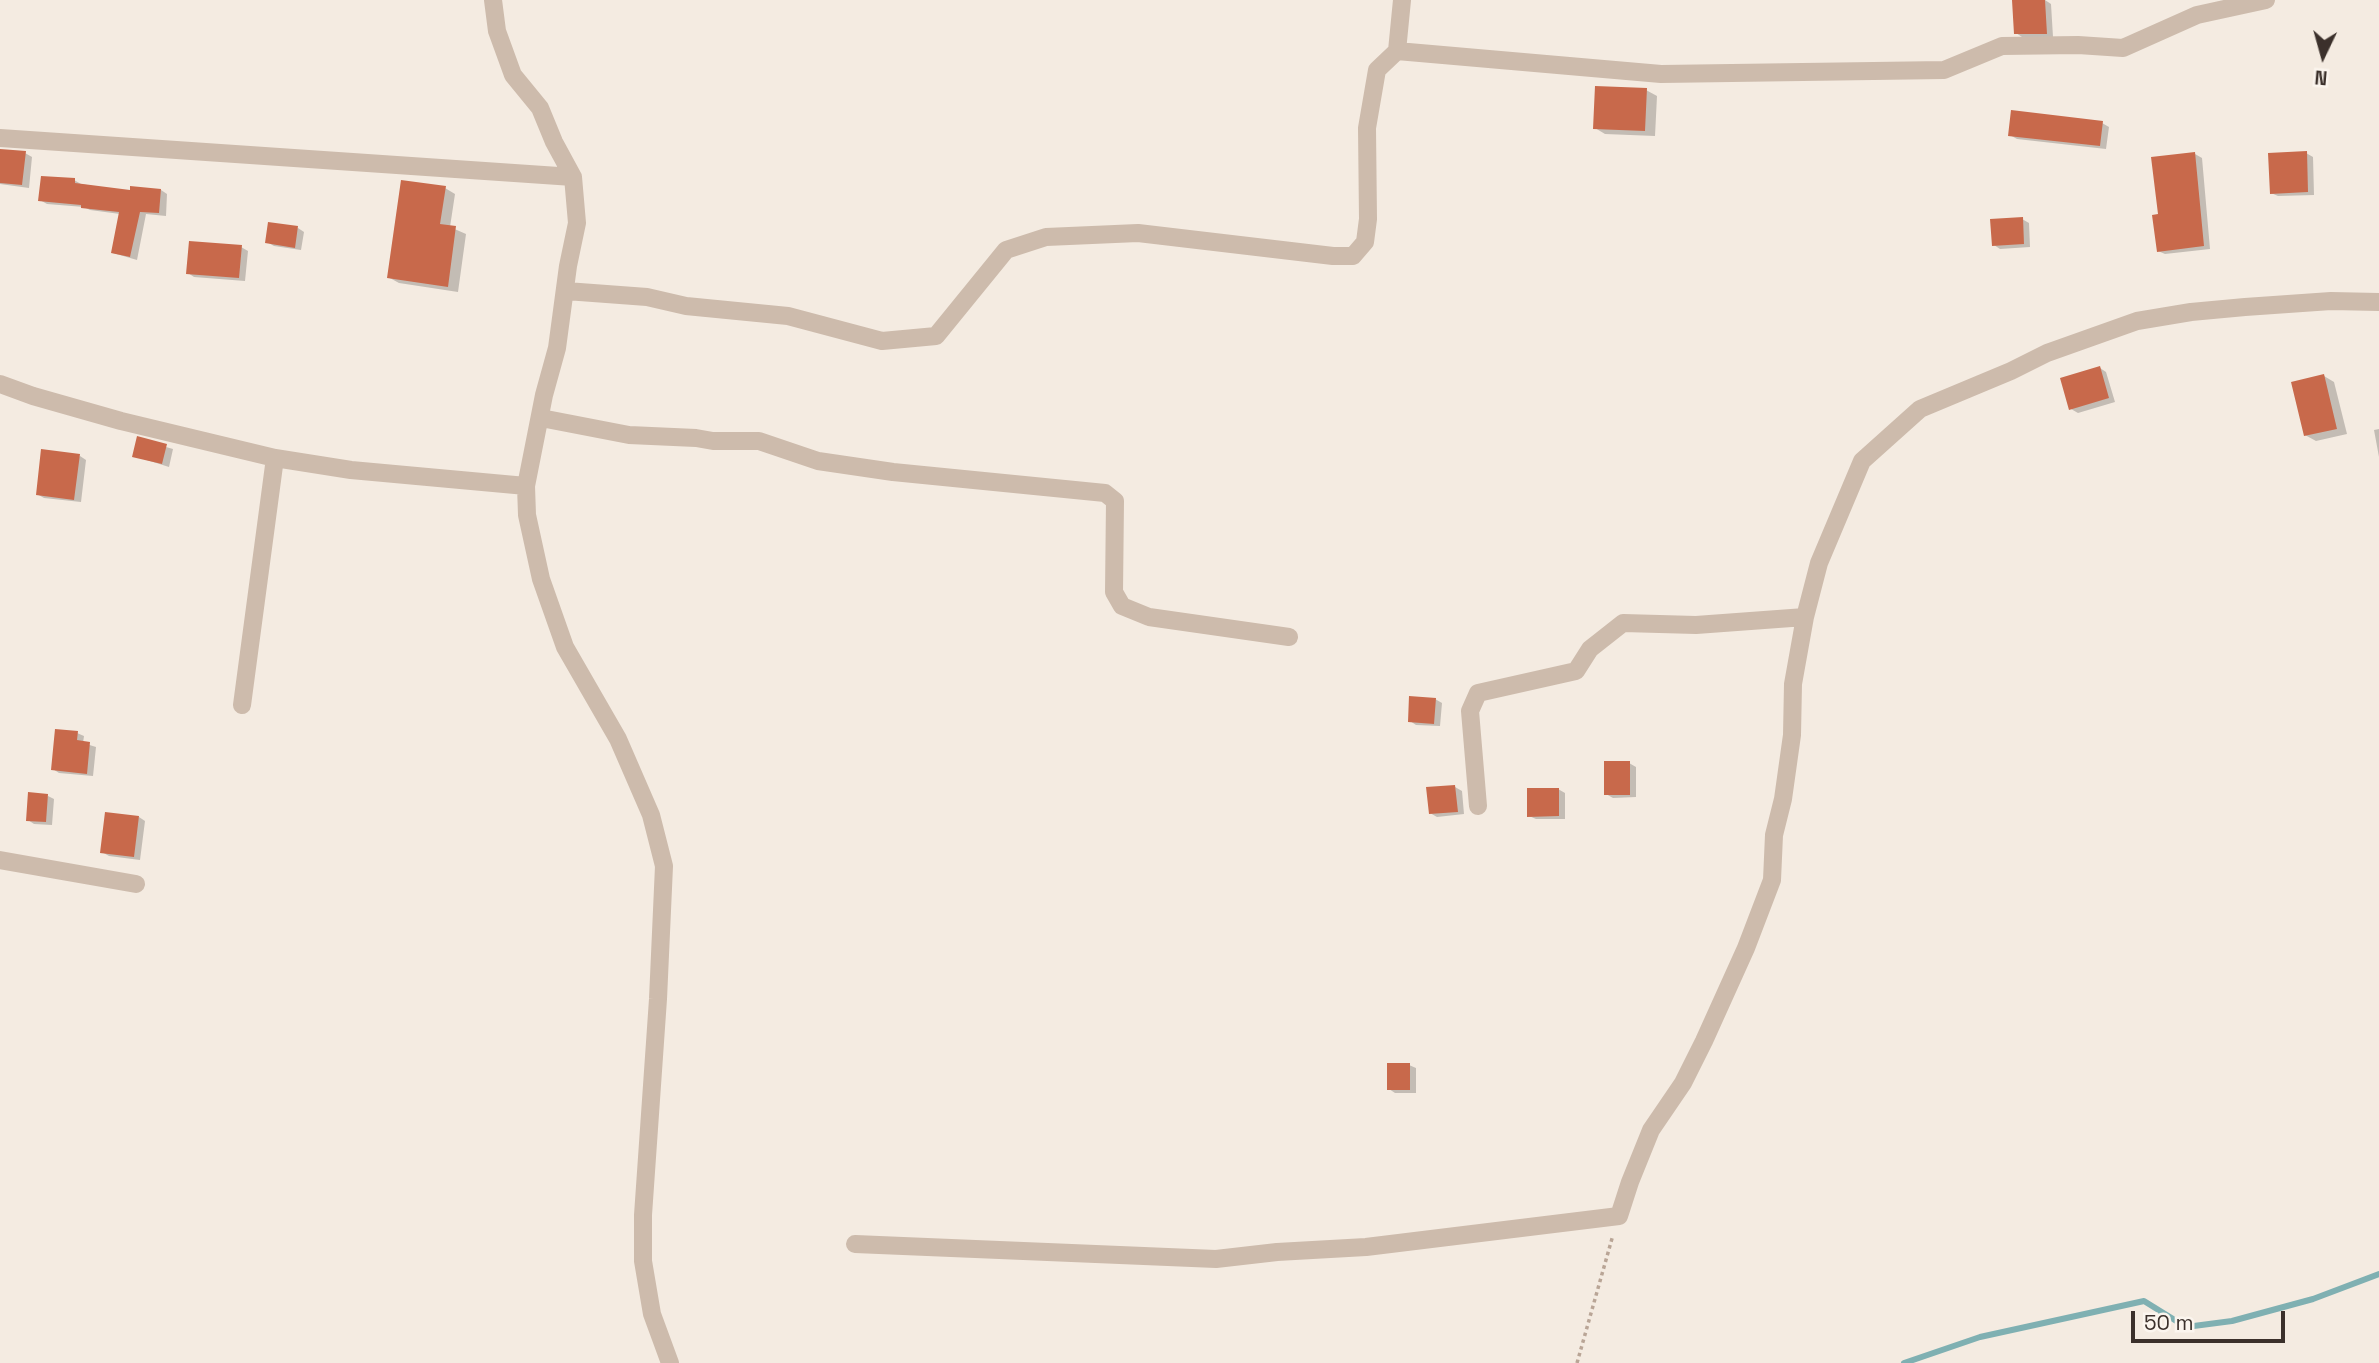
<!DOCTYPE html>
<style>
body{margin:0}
#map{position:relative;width:2379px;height:1363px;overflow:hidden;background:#f4ebe1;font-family:"Space Grotesk",sans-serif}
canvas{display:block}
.north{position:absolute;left:2288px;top:21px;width:70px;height:70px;-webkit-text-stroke:5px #fbf5ee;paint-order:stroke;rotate:185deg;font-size:19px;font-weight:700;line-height:28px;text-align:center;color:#3b302b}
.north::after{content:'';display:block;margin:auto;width:24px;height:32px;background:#3b302b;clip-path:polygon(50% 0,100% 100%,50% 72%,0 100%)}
.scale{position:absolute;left:2131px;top:1311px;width:154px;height:32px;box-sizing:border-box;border:4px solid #3b302b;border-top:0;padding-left:9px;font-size:21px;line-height:24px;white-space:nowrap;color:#3b302b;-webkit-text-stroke:5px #fbf5ee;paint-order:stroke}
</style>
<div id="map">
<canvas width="2379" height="1363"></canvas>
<div class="north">N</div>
<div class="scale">50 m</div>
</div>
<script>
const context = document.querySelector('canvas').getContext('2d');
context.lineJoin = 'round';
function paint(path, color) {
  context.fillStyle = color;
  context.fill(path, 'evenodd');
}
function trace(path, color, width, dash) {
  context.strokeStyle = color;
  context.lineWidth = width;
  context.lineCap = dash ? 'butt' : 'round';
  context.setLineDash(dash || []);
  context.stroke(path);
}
paint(new Path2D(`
 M2045 0 2051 4 2053 37H2022L2016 33Z
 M1646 90 1657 96 1655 136 1605 134 1595 128Z
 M2102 123 2109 127 2106 149 2017 139 2010 135Z
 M0 150 25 153 32 157 29 188 0 184Z
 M2306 153 2313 157 2314 195 2278 196 2271 193Z
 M2195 154 2202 158 2210 249 2165 254 2158 251 2160 215Z
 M74 180 81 184 131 192 161 190 167 194 166 216 146 214 137 260 113 253 120 214 90 210 84 207 47 204 40 200Z
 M445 188 455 194 450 227 466 234 458 292 399 283 388 277Z
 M2022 219 2029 223 2030 247 2000 249 1994 245Z
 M298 228 304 232 301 250 274 246 267 242Z
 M241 247 248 251 245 281 194 277 188 273Z
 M2100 368 2106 372 2115 402 2078 413 2071 409Z
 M2324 376 2334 382 2347 434 2316 441 2305 435Z
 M2379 429V457L2374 430Z
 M138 439 173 449 169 467 134 456Z
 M80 456 86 460 81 502 44 498 37 494Z
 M1435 699 1442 703 1440 726 1416 725 1410 721Z
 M77 733 84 736 83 743 96 747 93 776 59 773 53 769Z
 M1629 763 1636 767V797L1613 798 1606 794Z
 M1455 787 1462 791 1464 814 1437 817 1430 813Z
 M1558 789 1565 793V819H1536L1529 816Z
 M48 796 54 799 52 825 34 824 28 820Z
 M139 817 145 821 140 860 109 856 102 852Z
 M1409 1065 1416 1068V1093H1395L1389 1089Z`), '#0003');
trace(new Path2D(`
 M1904 1363 1980 1337 2144 1301 2186 1327 2232 1321 2313 1299 2379 1274`), '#7fb0b2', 6);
paint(new Path2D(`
 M2012 0H2045L2047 34H2014Z
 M1595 86 1647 88 1645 131 1593 129Z
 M2011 110 2103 121 2100 146 2008 136Z
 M0 149 26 151 22 185 0 183Z
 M2307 151 2308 192 2270 194 2268 153Z
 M2195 152 2204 246 2157 252 2152 215 2158 214 2151 157Z
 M41 176 75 178V183L130 190V186L161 189 159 213 140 212 130 257 111 253 119 212 81 208V205L38 201Z
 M401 180 446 186 440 224 456 226 448 287 387 278Z
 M2023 217 2024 244 1992 246 1990 219Z
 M268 222 298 226 295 248 265 243Z
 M189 241 242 245 239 278 186 274Z
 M2100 366 2109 398 2069 410 2060 378Z
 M2324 374 2337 429 2304 436 2291 382Z
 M137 436 167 444 162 464 132 457Z
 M41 449 80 454 74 500 36 495Z
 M1409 696 1436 698 1434 724 1408 722Z
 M55 729 78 731 77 740 90 742 87 774 51 770Z
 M1604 761H1630V795H1604Z
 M1455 785 1458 812 1429 814 1426 787Z
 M1527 788H1559V816L1527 817Z
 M28 792 48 794 46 822 26 821Z
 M105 812 139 816 134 857 100 853Z
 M1387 1063H1410V1090H1387Z`), '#c8694b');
trace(new Path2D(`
 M1577 1363 1613 1235`), '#b9a596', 3.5, [3.5, 3.5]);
trace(new Path2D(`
 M493 0 497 31 513 75 540 108 554 142 573 177 577 223 568 266 557 348 544 395 526 486 527 515 541 579 565 647 618 739 651 815 664 866 658 999 643 1215V1261L652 1314 670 1363
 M1397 51 1661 74 1944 70 2002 46 2078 45 2123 48 2197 15 2266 0
 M0 138 573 177
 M566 291 647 297 686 306 788 316 882 341 936 336 1006 250 1046 237 1138 233 1333 256H1353L1365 242 1368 219 1367 128 1377 70 1397 51 1402 0
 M0 384 33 396 121 421 275 458 351 470 526 486
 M541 418 629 435 696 438 713 441H759L818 461 893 472 1105 493 1115 501 1114 592 1122 606 1149 617 1289 637
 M242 705 275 458
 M1478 806 1470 711 1478 693 1576 671 1590 649 1623 623 1696 625 1805 617
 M0 860 136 884
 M855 1244 1216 1259 1277 1252 1366 1247 1619 1216 1630 1182 1651 1130 1683 1083 1704 1041 1746 948 1772 880 1774 835 1783 799 1792 735 1793 684 1805 617 1819 563 1862 461 1920 409 2011 371 2047 353 2137 321 2191 312 2245 307 2331 301 2379 302`), '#cdbbac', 18);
</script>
